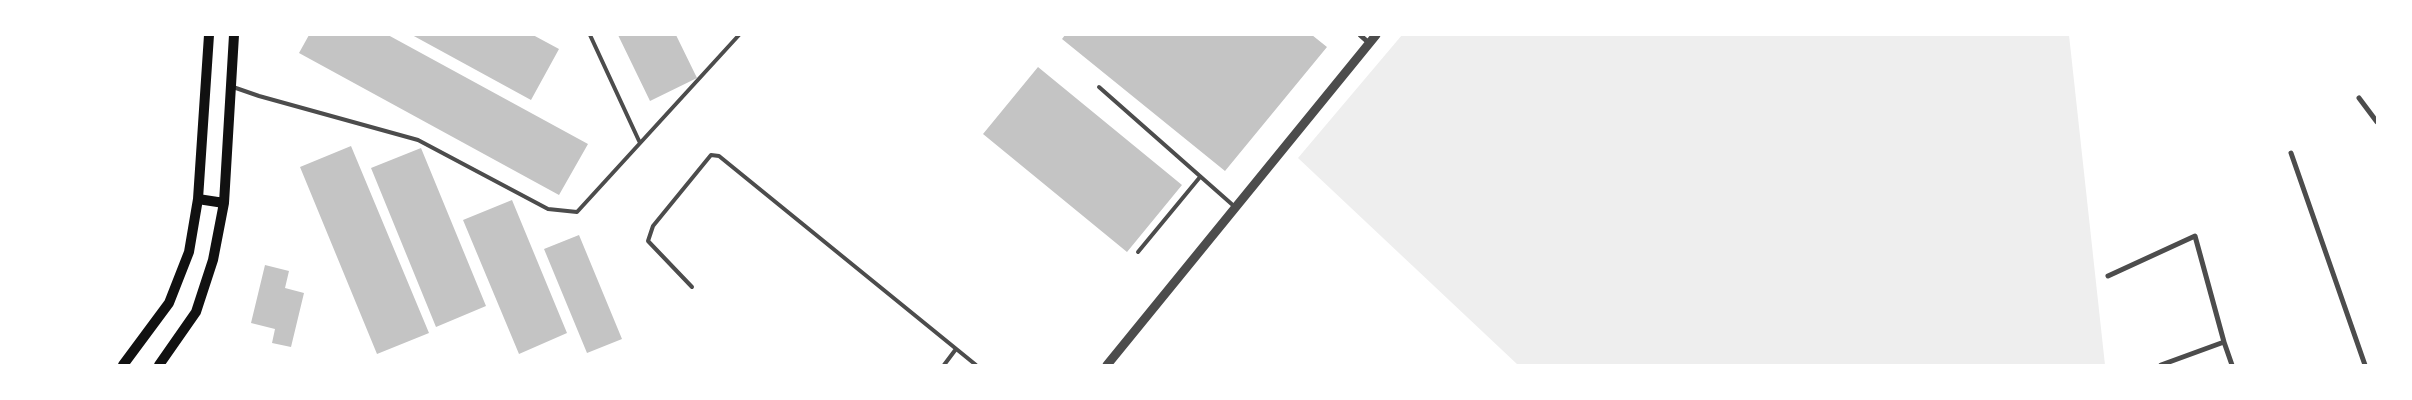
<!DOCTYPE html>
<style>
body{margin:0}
#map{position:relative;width:2412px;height:400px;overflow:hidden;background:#fff;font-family:"Playfair Display",serif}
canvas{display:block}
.frame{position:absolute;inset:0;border:36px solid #fff;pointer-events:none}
</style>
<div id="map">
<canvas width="2412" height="400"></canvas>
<div class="frame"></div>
</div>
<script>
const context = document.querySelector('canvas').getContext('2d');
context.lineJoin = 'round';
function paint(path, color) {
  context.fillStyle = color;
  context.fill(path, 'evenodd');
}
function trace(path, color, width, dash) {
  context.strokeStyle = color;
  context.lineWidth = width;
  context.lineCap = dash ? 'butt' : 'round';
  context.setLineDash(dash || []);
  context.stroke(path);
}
paint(new Path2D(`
 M1402 35H2069L2105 365H1518L1298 158Z`), '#eee');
paint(new Path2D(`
 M309 35H388L588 144 559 195 299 53Z
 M412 35H533L559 49 531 100Z
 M618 35H676L697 78 650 101Z
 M1065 35H1312L1327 47 1225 171 1062 39Z
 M1038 67 1182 185 1127 252 983 134Z
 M351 146 429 333 377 354 300 167Z
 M421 148 486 306 436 327 371 168Z
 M512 200 567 333 519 354 463 220Z
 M579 235 622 339 587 353 544 249Z
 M265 265 289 271 285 288 304 293 291 347 272 343 275 329 251 323Z`), '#c4c4c4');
trace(new Path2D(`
 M590 35 640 143
 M233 87 259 96 418 140 548 209 577 212 739 35
 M1099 87 1235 207
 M1138 252 1200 177
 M692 287 648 241 653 226 711 155 719 156 976 365
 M944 365 956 349`), '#4c4c4c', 4);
trace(new Path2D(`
 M1360 35 1369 43
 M2359 98 2377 122
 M2291 153 2365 365
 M2108 276 2195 236 2224 342 2161 365
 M2224 342 2232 365`), '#4c4c4c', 5);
trace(new Path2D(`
 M1107 365 1376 35`), '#4c4c4c', 9);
trace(new Path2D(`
 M198 199 224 203
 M123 365 169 303 189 252 198 199 209 35
 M159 365 196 312 213 260 224 203 234 35`), '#111', 10);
</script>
